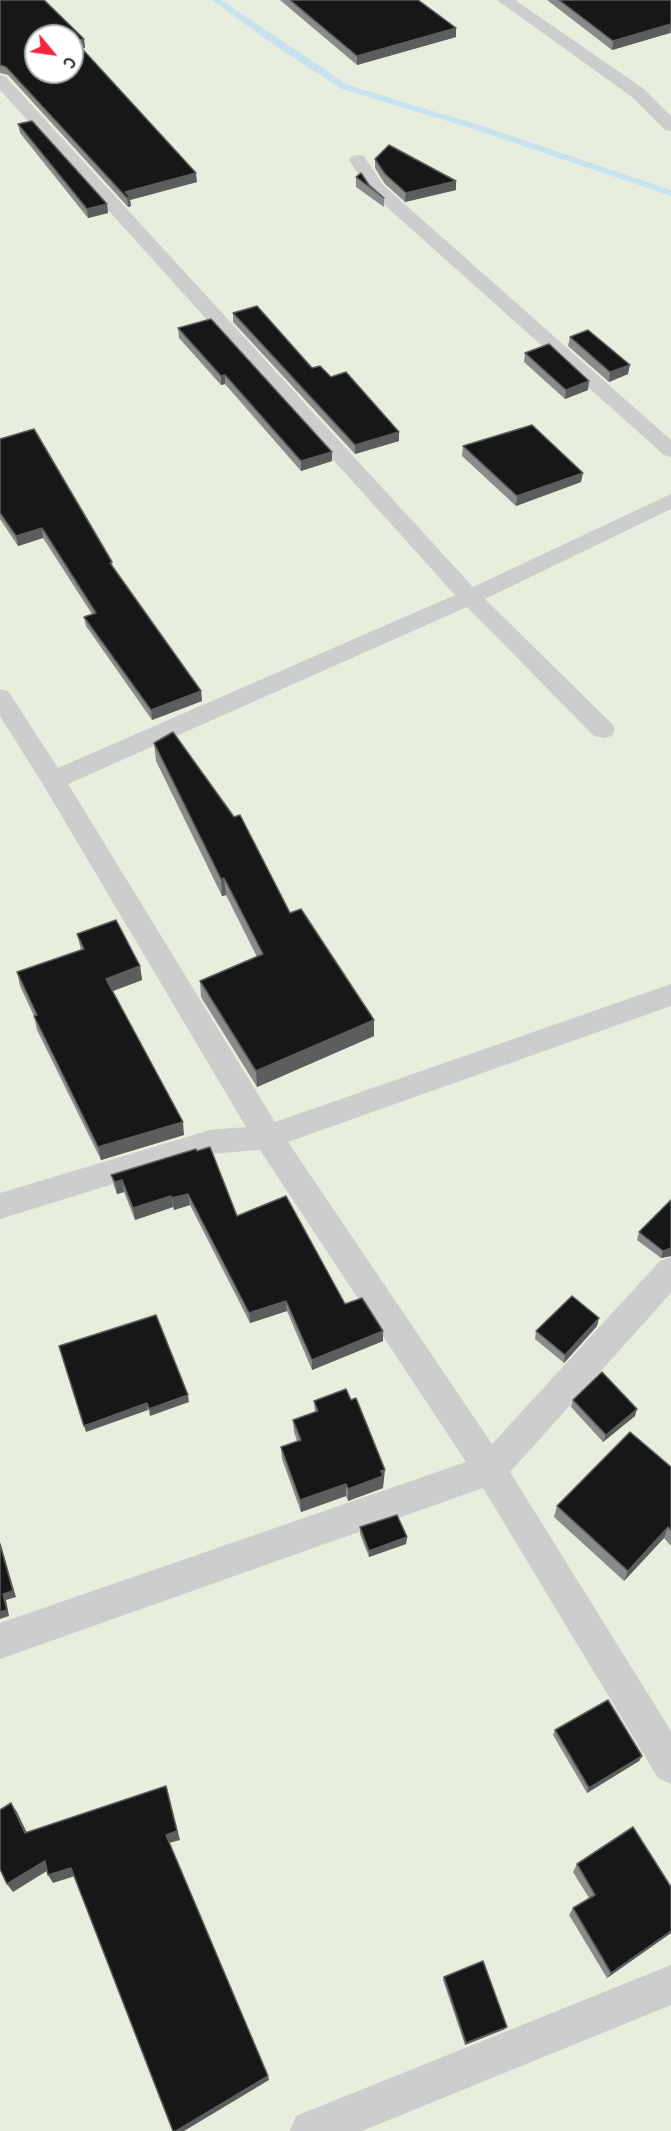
<!DOCTYPE html>
<meta charset="utf-8">
<style>
body{margin:0}
#map{position:relative;width:671px;height:2131px;overflow:hidden;background:#fff;font-family:Overpass,sans-serif}
canvas{display:block}
.north{position:absolute;left:24px;top:24px;width:60px;height:60px;box-sizing:border-box;background:#fff;border:2px solid #acacac;border-radius:50%;rotate:119deg;font-size:16px;font-weight:700;line-height:24px;text-align:center;color:#303030}
.north::after{content:'';display:block;margin:auto;width:21px;height:27px;background:#f52542;clip-path:polygon(50% 0,100% 100%,50% 72%,0 100%)}
</style>
<div id="map">
<canvas width="671" height="2131"></canvas>
<div class="north">С</div>
</div>
<script>
const context = document.querySelector('canvas').getContext('2d');
context.lineJoin = 'round';
function paint(path, color) {
  context.fillStyle = color;
  context.fill(path, 'evenodd');
}
function trace(path, color, width, dash) {
  context.strokeStyle = color;
  context.lineWidth = width;
  context.lineCap = dash ? 'butt' : 'round';
  context.setLineDash(dash || []);
  context.stroke(path);
}
paint(new Path2D(`
 M0 0H671V2131H0ZM36 36H72V72H36Z`), '#e7eedd');
paint(new Path2D(`
 M212 0H221L348 85 479 125 671 190V196L473 129 342 89 278 48Z`), '#c8e3ef');
paint(new Path2D(`
 M497 0H515L644 89 671 116V131L665 130 632 97Z
 M0 75 6 77 473 587 671 494V509L485 599 612 724 615 730 612 736 603 738 594 736 467 607 68 784 275 1122 671 984V1006L288 1142 492 1444 660 1261 671 1257V1293L510 1472 671 1731V1784L658 1778 483 1488 0 1659V1623L466 1462 260 1150 210 1154 0 1219V1193L210 1130 246 1127 44 786 0 716V689L8 691 58 768 455 595 0 90Z
 M358 155 364 156 383 185 671 440V457L664 455 370 192 349 160 352 156Z
 M671 1965V2005L362 2131H290L296 2116Z`), '#cdcdcd');
paint(new Path2D(`
 M0 0 84 39 85 48H82L197 182 130 200 131 206 128 207 8 75 0 73Z
 M280 0H418L456 28V37L357 65Z
 M547 0H671V33H670L612 50Z
 M18 124 107 204 108 213 88 218 20 133Z
 M375 159 456 190 405 202 385 184 375 168Z
 M356 177 384 198V207L356 187Z
 M233 313 312 368 331 377 399 441 355 454 233 322Z
 M178 328 332 461 301 471 225 384 221 385 179 338Z
 M570 337 628 374 609 382 568 346Z
 M525 353 588 390 565 399 524 362Z
 M0 439 112 562 113 568 201 691 202 701 152 720 86 626 84 617 92 614 43 538 18 546 0 519Z
 M463 446 581 482 516 506 462 456Z
 M154 743 290 913 374 1036 257 1087 201 997 200 981 257 957 226 895 222 896 156 761Z
 M77 934 140 966 142 980 112 991 184 1135 101 1160 37 1030 34 1016 20 986 17 972 81 950Z
 M196 1149 237 1216 345 1304 383 1341 312 1370 287 1311 250 1323 190 1205 174 1210 173 1207 135 1220 124 1192 117 1194 114 1186 111 1175Z
 M671 1200V1256L661 1258 637 1240 639 1232Z
 M597 1326 564 1363 535 1339 536 1331Z
 M573 1400 635 1416 603 1442 571 1407Z
 M314 1401 384 1482H383V1488L348 1501 346 1496 301 1512 282 1459 281 1447 297 1441 294 1432 293 1420 315 1412Z
 M671 1467V1546L664 1538 624 1581 554 1517 557 1506Z
 M360 1527 407 1537 406 1544 369 1557 360 1534Z
 M555 1730 642 1756 639 1761 587 1793 553 1735Z
 M577 1864 671 1933 607 1978 569 1915 573 1908 589 1898 573 1872Z
 M444 1977 505 2029 465 2045 443 1980Z`), '#8b8b8b');
paint(new Path2D(`
 M671 24 670 33 612 50 613 41Z
 M456 28V37L357 65V56Z
 M84 39 85 48 76 50 75 41Z
 M196 173 197 182 130 200 131 206 128 207 127 198 125 192Z
 M456 181V190L405 202 406 193Z
 M107 204 108 213 88 218 87 209Z
 M630 365 628 374 609 382 610 372Z
 M225 375V384L221 385V376Z
 M589 381 588 390 565 399 566 390Z
 M399 432V441L355 454V445Z
 M332 452V461L301 471V461Z
 M583 473 581 482 516 506 517 496Z
 M42 528 43 538 18 546 16 536Z
 M201 691 202 701 152 720 151 710Z
 M224 878 226 895 222 896 221 879Z
 M140 966 142 980 108 993 106 979Z
 M374 1020V1036L257 1087 256 1071Z
 M183 1122 184 1135 101 1160 98 1147Z
 M122 1180 124 1192 117 1194 115 1182Z
 M188 1194 190 1205 174 1210 172 1198Z
 M171 1196 173 1207 135 1220 133 1208Z
 M671 1248V1256L661 1258 663 1251Z
 M286 1301 287 1311 250 1323 249 1313Z
 M599 1318 597 1326 564 1363 565 1355Z
 M383 1331V1341L312 1370V1360Z
 M188 1395 189 1402 150 1416 149 1409Z
 M147 1403 148 1410 86 1432 84 1426Z
 M637 1409 635 1416 603 1442 606 1435Z
 M385 1470 383 1488 348 1501V1489Z
 M346 1484V1496L301 1512 300 1500Z
 M668 1527 664 1538 624 1581 628 1571Z
 M407 1537 406 1544 369 1557V1551Z
 M0 1542 16 1597 6 1600 9 1616 0 1619V1612L3 1594Z
 M642 1756 639 1761 587 1793 589 1788Z
 M166 1786 180 1840 169 1843 166 1835Z
 M11 1803 17 1812 31 1841 25 1833Z
 M45 1861 50 1869 13 1892 7 1884Z
 M71 1868 75 1876 53 1883 48 1875Z
 M671 1931V1933L607 1978 611 1973Z
 M507 2027 505 2029 465 2045 466 2043Z
 M268 2076 269 2080 184 2131H176Z`), '#5d5d5d');
const building = new Path2D(`
 M0 0H44L84 39 75 41 196 173 125 192 130 197 127 198 6 67 0 65ZM36 36H72V72H36Z
 M290 0H418L456 28 357 56Z
 M559 0H671V24L613 41Z
 M32 121 107 204 87 209 18 124Z
 M389 145 456 181 406 193 385 174 375 159Z
 M361 173 369 185 384 198 356 177Z
 M257 306 312 368 320 366 331 377 346 372 399 432 355 445 233 313Z
 M211 319 332 452 301 461 225 375 221 376 178 328Z
 M588 330 630 365 610 372 570 337Z
 M549 344 589 381 566 390 525 353Z
 M532 425 583 473 517 496 463 446Z
 M34 429 112 562 110 563 201 691 151 710 84 617 96 613 42 528 16 536 0 513V439Z
 M173 732 234 817 240 815 290 913 301 909 374 1020 256 1071 200 981 263 954 224 878 221 879 154 743Z
 M116 920 140 966 106 979 183 1122 98 1147 34 1016 37 1015 17 972 84 949 77 934Z
 M210 1147 237 1216 286 1196 345 1304 362 1298 383 1331 312 1360 286 1301 249 1313 188 1194 172 1198 171 1196 133 1208 122 1180 115 1182 111 1175 196 1149 197 1151Z
 M671 1200V1248L663 1251 639 1232Z
 M572 1296 599 1318 565 1355 536 1331Z
 M156 1315 188 1395 149 1409 147 1403 84 1426 59 1346Z
 M602 1372 637 1409 606 1435 573 1400Z
 M346 1389 351 1400 356 1398 385 1470 381 1471 383 1476 348 1489 346 1484 300 1500 281 1447 301 1440 293 1420 318 1411 314 1401Z
 M630 1432 671 1467V1530L668 1527 628 1571 557 1506Z
 M397 1515 407 1537 369 1551 360 1527Z
 M0 1544 13 1591 3 1594 7 1610 0 1612Z
 M608 1700 642 1756 589 1788 555 1730Z
 M166 1786 177 1831 166 1835 268 2076 176 2131H173L71 1868 48 1875 45 1861 7 1884 0 1869V1810L11 1803 25 1833Z
 M633 1827 671 1887V1931L611 1973 573 1908 595 1895 577 1864Z
 M483 1961 507 2027 466 2043 444 1977Z`);
paint(building, '#171717');
trace(building, '#5d5d5d', 1.5);
</script>
